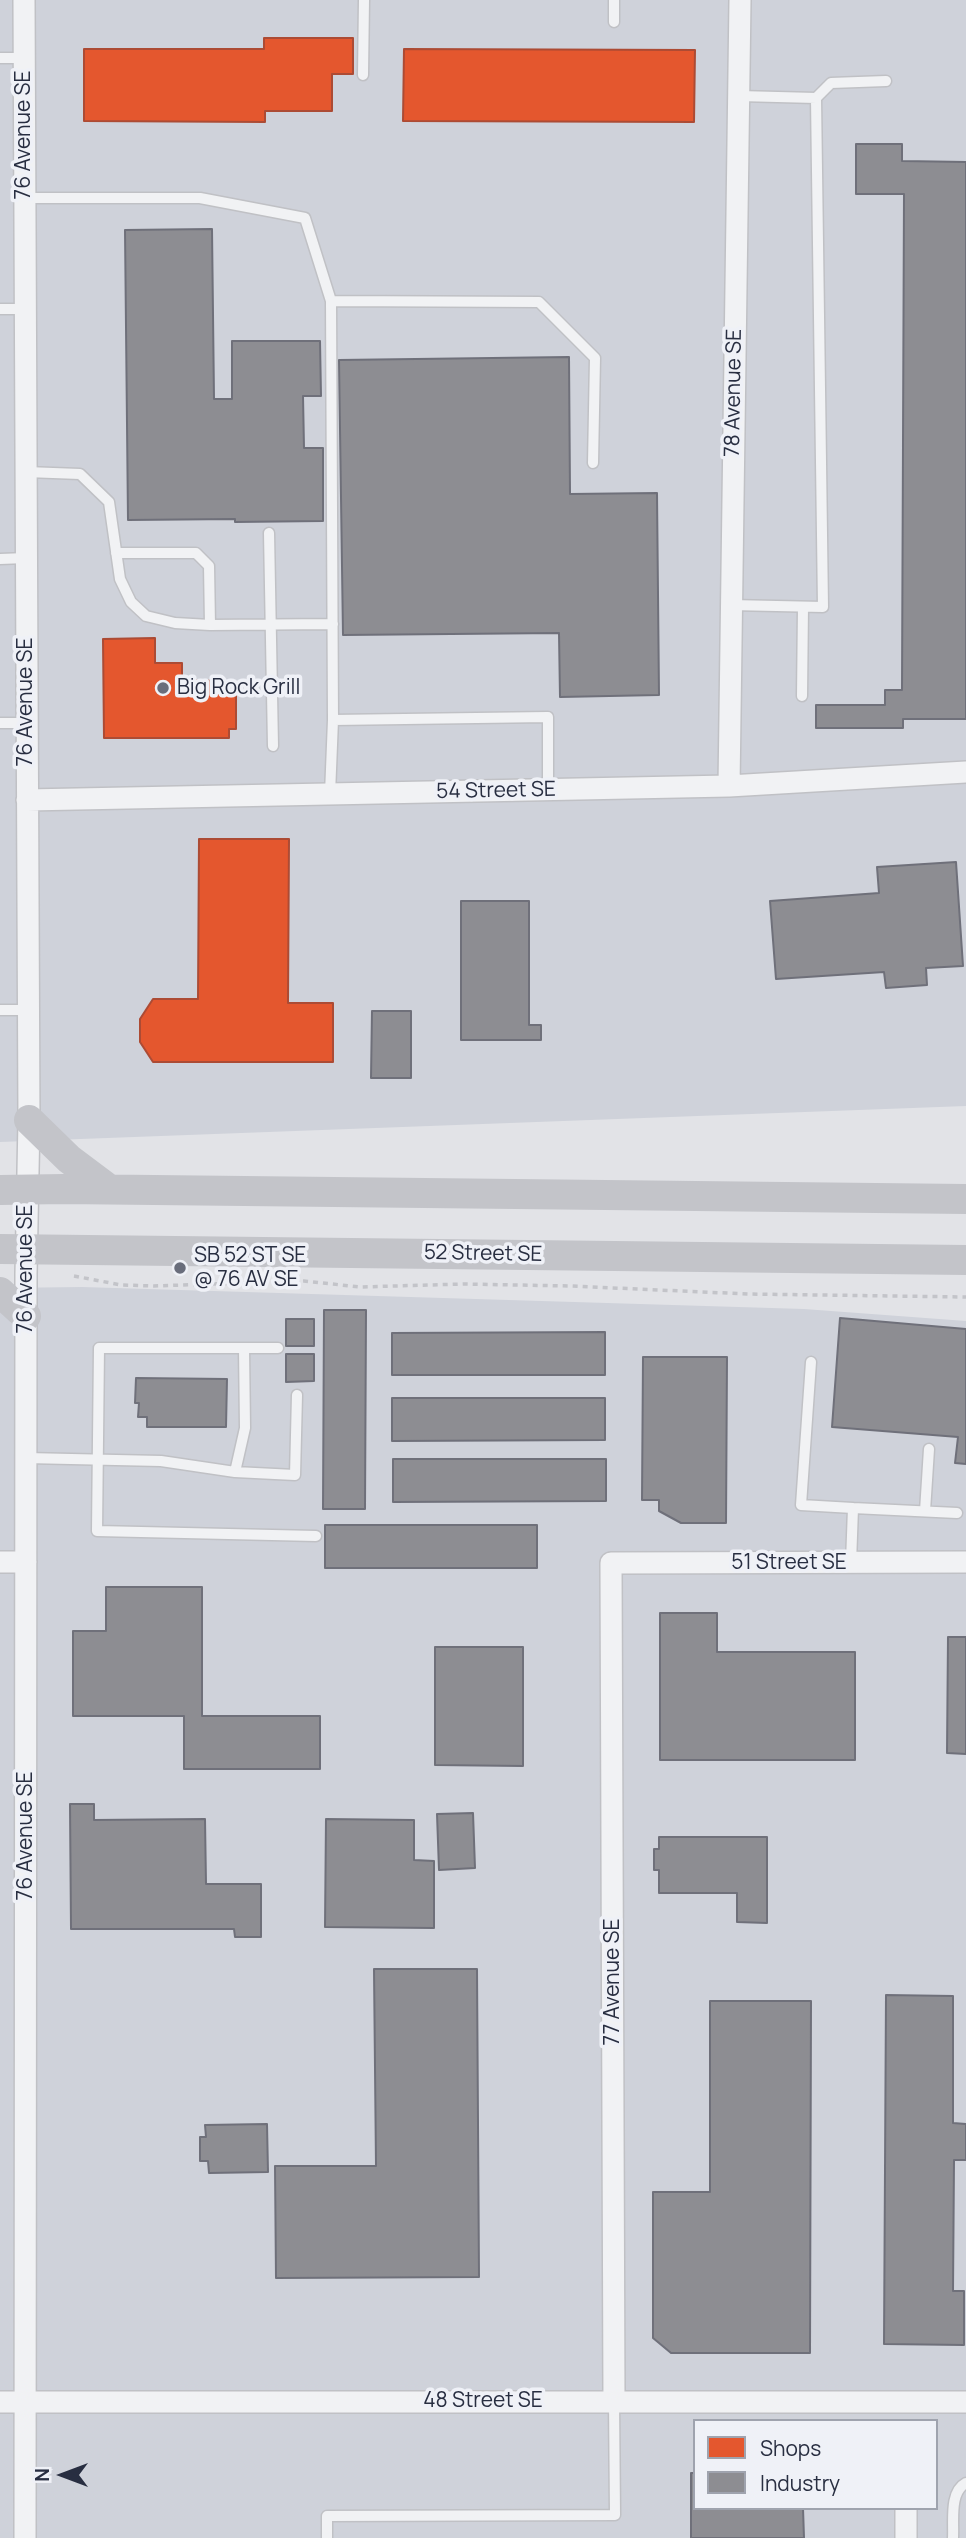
<!DOCTYPE html>
<style>
body{margin:0}
#map{position:relative;width:966px;height:2538px;overflow:hidden;background:#e2e3e7;font-family:Manrope,sans-serif}
canvas{display:block}
.legend{position:absolute;left:693px;top:2419px;width:245px;height:91px;box-sizing:border-box;background:#eff1f7;border:2px solid #9fa3ae;margin:0;padding:9px 12px;list-style:none;font-size:21px;color:#282e41}
.legend li{display:flex;align-items:center;gap:14px;height:35px}
.legend b{width:35px;border:2px solid #9fa3ae}
.north{position:absolute;left:28px;top:2440px;width:70px;height:70px;-webkit-text-stroke:5px #eff1f7;paint-order:stroke;rotate:270deg;font-size:19px;font-weight:700;line-height:28px;text-align:center;color:#282e41}
.north::after{content:'';display:block;margin:auto;width:24px;height:32px;background:#282e41;clip-path:polygon(50% 0,100% 100%,50% 72%,0 100%)}
</style>
<div id="map">
<canvas width="966" height="2538"></canvas>
<ul class="legend">
<li><b style="height:19px;background:#e4572e"></b>Shops</li>
<li><b style="height:19px;background:#8d8d92"></b>Industry</li>
</ul>
<div class="north">N</div>
</div>
<script>
const context = document.querySelector('canvas').getContext('2d');
context.lineJoin = 'round';
function paint(path, color) {
  context.fillStyle = color;
  context.fill(path, 'evenodd');
}
function trace(path, color, width, dash) {
  context.strokeStyle = color;
  context.lineWidth = width;
  context.lineCap = dash ? 'butt' : 'round';
  context.setLineDash(dash || []);
  context.stroke(path);
}
function write(font, color, halo, rows, align = 'center') {
  context.font = font + ' Manrope,sans-serif';
  context.lineWidth = 7;
  context.setLineDash([]);
  context.textBaseline = 'middle';
  context.strokeStyle = halo;
  context.fillStyle = color;
  for (const [text, x, y, turn = 0] of rows) {
    context.save();
    context.translate(x, y);
    context.rotate((+turn || 0) * Math.PI / 180);
    context.textAlign = isNaN(turn) ? turn : align;
    if (halo) context.strokeText(text, 0, 0);
    context.fillText(text, 0, 0);
    context.restore();
  }
}
paint(new Path2D(`
 M0 0H966V1106L0 1142Z
 M82 1287 804 1309 966 1321V2538H0V1288ZM695 2421H936V2508H695Z`), '#cfd2da');
const shops = new Path2D(`
 M264 38H353V74H332V111H265V122L84 121V49H264Z
 M404 49 695 50 694 122 403 121Z
 M155 638V663H182V680L222 681V695L236 696V729H229V738H104L103 639Z
 M199 839H289L288 1003H333V1062H153L140 1042V1019L153 999H198Z`);
paint(shops, '#e4572e');
trace(shops, '#ac4b34', 2);
const industry = new Path2D(`
 M856 144H902V161L966 162V719H903V728H816V705H885V690H902L904 194H856Z
 M212 229 214 399H232V341H320L321 396H303L304 448H323V521L235 522V519L128 520 125 230Z
 M569 357 570 494 657 493 659 695 560 697 559 633 343 635 339 360Z
 M956 862 963 966 926 968 927 985 886 988 884 972 776 979 770 901 879 893 877 867Z
 M461 901H529V1025H541V1040H461Z
 M372 1011H411V1078H371Z
 M324 1310H366L365 1509H323Z
 M840 1318 966 1329V1464L955 1463 958 1437 832 1427Z
 M286 1319H314V1346H286Z
 M605 1332V1375H392V1333Z
 M286 1354H314V1381L286 1382Z
 M643 1357H727L726 1523H681L659 1511V1500H642Z
 M136 1378 227 1379 226 1427H147V1417H138L139 1403H135Z
 M392 1398H605V1440L392 1441Z
 M393 1459H606V1501L393 1502Z
 M325 1525H537V1568H325Z
 M106 1587H202V1716H320V1769H184V1716H73V1631H106Z
 M660 1613H717V1652H855V1760H660Z
 M948 1637H966V1754L947 1753Z
 M435 1647H523V1766L435 1765Z
 M70 1804H94V1820L205 1819 206 1884H261V1937H235L234 1929H71Z
 M473 1813 475 1868 439 1870 437 1814Z
 M326 1819 414 1820V1860L434 1861V1928L325 1927Z
 M659 1837H767V1923L737 1922V1893H659V1870H654V1849H659Z
 M374 1969H477L479 2277 276 2278 275 2166H376Z
 M886 1995 953 1996V2123L966 2124V2160H954L953 2291H964V2345L884 2344Z
 M710 2001H811L810 2353H671L653 2338V2192H710Z
 M267 2124 268 2172 209 2173 208 2161H200V2137H206L205 2125Z
 M691 2473H695V2508H803L804 2538H691Z`);
paint(industry, '#8d8d92');
trace(industry, '#6f707a', 2);
const lane = new Path2D(`
 M614 0V22
 M0 58H24
 M363 75 364 0
 M816 98 831 83 886 81
 M25 198H200L305 218 331 301 539 302 595 358 593 463
 M0 309H25
 M26 472 80 474 109 502 120 579 131 602 146 616 175 623 210 625 333 624
 M269 533 273 746
 M116 553H196L209 566 210 625
 M0 559 26 558
 M730 605 823 607 816 98 739 96
 M802 696 803 607
 M333 720 548 717V790
 M0 723H26
 M330 794 333 720 331 301
 M0 1010H28
 M278 1348H99L97 1531 316 1536
 M811 1362 801 1505 853 1508
 M26 1458 161 1461 235 1472 295 1475 297 1395
 M235 1472 245 1428 244 1348
 M925 1511 929 1449
 M851 1563 853 1508 957 1513
 M327 2538V2516L615 2515 614 2401
 M953 2538C954 2521 949 2492 966 2483`);
const street = new Path2D(`
 M24 0 29 1120 26 1274 25 2538
 M729 786 740 0
 M27 800 729 786 966 772
 M0 1562H26
 M614 2401 611 1563 966 1562
 M0 2402H966
 M906 2538V2508`);
trace(lane, '#c0c1c5', 13);
trace(street, '#c0c1c5', 24);
trace(new Path2D(`
 M74 1276 121 1285 154 1286 304 1281 360 1287 464 1284 570 1286 748 1294 966 1297`), '#c3c4c9', 3.5, [5, 5]);
trace(lane, '#f1f2f4', 10);
trace(street, '#f1f2f4', 21);
trace(new Path2D(`
 M29 1120 69 1159 109 1189
 M0 1190 64 1189 966 1199
 M0 1249 966 1260
 M0 1292 26 1316`), '#c3c4c9', 30);
for (const [x, y, r, color] of [
 [163,688,7,"#696d7b"],
 [180,1268,7,"#696d7b"]
]) {
  const dot = new Path2D();
  dot.arc(x, y, r, 0, 2 * Math.PI);
  context.fillStyle = color;
  context.fill(dot);
  trace(dot, '#eff1f7', 2.5);
}
write('21px', '#282e41', '#eff1f7', [
 ["76 Avenue SE",24,135,-90],
 ["78 Avenue SE",734,393,-89],
 ["76 Avenue SE",26,702,-90],
 ["54 Street SE",496,791,-1],
 ["52 Street SE",483,1254,1],
 ["76 Avenue SE",26,1269,-90],
 ["51 Street SE",789,1563],
 ["76 Avenue SE",26,1836,-90],
 ["77 Avenue SE",613,1982,-90],
 ["48 Street SE",483,2401]
]);
write('21px', '#282e41', '#eff1f7', [
 ["Big Rock Grill",177,688],
 ["SB 52 ST SE",194,1256],
 ["@ 76 AV SE",194,1280]
], 'left');
</script>
